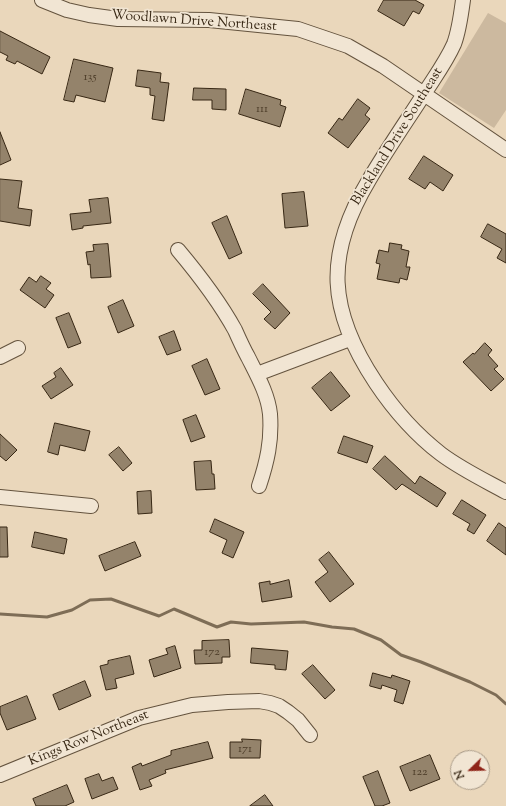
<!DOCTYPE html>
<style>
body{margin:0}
#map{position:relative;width:506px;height:806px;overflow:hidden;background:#ead7bb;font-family:"Sorts Mill Goudy",serif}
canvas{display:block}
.north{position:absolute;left:450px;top:750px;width:40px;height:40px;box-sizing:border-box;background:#f1e5d3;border:1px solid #a79987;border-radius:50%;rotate:247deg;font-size:11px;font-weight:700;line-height:16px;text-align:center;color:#372714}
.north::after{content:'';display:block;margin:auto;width:14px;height:18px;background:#8f2418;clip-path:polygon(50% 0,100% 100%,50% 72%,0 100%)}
</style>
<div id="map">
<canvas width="506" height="806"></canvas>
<div class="north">N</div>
</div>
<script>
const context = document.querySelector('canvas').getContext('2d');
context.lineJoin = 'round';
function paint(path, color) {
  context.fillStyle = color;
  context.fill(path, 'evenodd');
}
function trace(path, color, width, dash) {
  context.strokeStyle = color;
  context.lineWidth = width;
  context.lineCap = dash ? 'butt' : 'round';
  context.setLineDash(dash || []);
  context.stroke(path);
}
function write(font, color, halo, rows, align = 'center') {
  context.font = font + ' "Sorts Mill Goudy",serif';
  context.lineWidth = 3.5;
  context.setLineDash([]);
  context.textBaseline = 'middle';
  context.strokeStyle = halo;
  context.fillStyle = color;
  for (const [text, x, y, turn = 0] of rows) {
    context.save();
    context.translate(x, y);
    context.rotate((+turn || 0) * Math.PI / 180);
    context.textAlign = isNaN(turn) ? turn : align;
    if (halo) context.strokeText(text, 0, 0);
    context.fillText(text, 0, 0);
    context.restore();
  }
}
paint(new Path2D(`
 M488 13 506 23V110L494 128 439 93Z`), '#ccb99f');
trace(new Path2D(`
 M0 614 47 617 72 610 90 600 111 599 159 616 174 609 217 627 231 622 251 624 304 622 332 627 354 629 381 640 401 655 421 662 470 682 496 695 506 704`), '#7e6d56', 3);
const building = new Path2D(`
 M384 0H415L424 5 419 14 413 11 404 26 378 11Z
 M0 31 50 57 42 74 17 61 15 64 6 60 8 56 0 52Z
 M74 59 113 68 105 102 76 95 74 102 64 100Z
 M138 70 161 73 160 82 169 83 164 121 152 119 155 96 150 95V88L136 86Z
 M194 88 226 89V110L212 109V100H193Z
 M246 89 281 100 280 105 286 107 280 127 239 114Z
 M358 99 370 108 365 115 370 119 348 148 328 133 339 118 342 120Z
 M0 132 11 160 0 165Z
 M424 156 453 175 443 191 430 182 425 189 409 179Z
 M0 179 22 181 18 208 32 210 30 226 0 221Z
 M304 192 308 226 285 228 282 194Z
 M108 198 111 223 83 226V228L72 230 70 214 91 212 89 200Z
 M227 216 242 253 229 259 212 223Z
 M488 224 506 234V263L497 258 502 249 481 237Z
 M390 243 402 245 401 249 409 251 406 267H410L407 280 400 278 399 283 377 279 380 264 376 263 379 250 388 252Z
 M108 244 111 277 91 278 90 264 88 265 86 252 94 251 93 245Z
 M41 276 51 283 46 289 54 295 45 308 20 290 29 277 36 282Z
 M263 284 290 313 275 329 264 319 271 312 253 294Z
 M123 300 134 326 118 333 108 307Z
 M69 313 81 343 68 348 56 318Z
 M174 331 181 350 167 355 159 337Z
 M485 343 492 350 488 355 498 366 494 369 504 379 491 391 463 362 473 353 474 354Z
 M207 359 220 389 205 395 192 366Z
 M61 368 73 385 51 399 42 386 56 377 54 373Z
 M331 372 350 396 331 411 312 388Z
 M196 415 205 437 191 442 183 420Z
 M55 423 90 431 85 451 60 445 58 455 48 452Z
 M0 434 17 450 6 461 0 456Z
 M344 436 373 446 367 463 338 453Z
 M119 447 132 463 123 471 109 455Z
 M385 456 415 484 420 476 446 493 437 507 402 484 396 490 373 469Z
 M211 461 212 474H214L215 489 196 490 194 462Z
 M151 491 152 513 138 514 137 492Z
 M462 500 486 515 474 534 467 530 470 524 453 514Z
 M215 519 244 532 233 558 222 553 227 540 210 532Z
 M499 523 506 528V555L487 541Z
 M0 527H7L8 557H0Z
 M35 532 67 539 64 554 32 547Z
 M135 542 141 556 105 571 99 556Z
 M329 552 354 584 330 602 315 582 328 572 319 560Z
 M289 580 292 597 262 602 259 583 270 581V584Z
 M229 640 230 657H222V663L195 664 194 650H202V641Z
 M175 646 181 668 154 677 149 660 168 654 166 649Z
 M252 648 288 651 286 670 275 669V665L251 663Z
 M130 656 134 674 115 679 117 688 106 690 100 666 108 664V661Z
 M313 665 335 690 325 699 302 674Z
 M373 673 391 678 392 675 410 681 403 704 394 701 397 690 382 685 381 689 370 686Z
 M85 681 91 696 59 710 53 695Z
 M27 696 36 719 7 730 0 713V707Z
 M242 739 261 740 260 758H230V742H242Z
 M208 742 213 758 165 770 166 773 149 780 152 786 140 790 132 767 141 763 142 766 171 755V751Z
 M430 755 440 779 410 791 400 767Z
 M378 771 390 803 382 806H375L363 777Z
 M99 774 102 781 113 777 118 789 92 799 85 779Z
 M67 785 74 802 65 806H36L33 799Z
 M265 795 273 806H250Z`);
paint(building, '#94836b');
trace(building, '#372714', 1);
const minor = new Path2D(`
 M42 0 67 10 89 15 118 19 209 20 298 29 348 46 383 66 506 150
 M463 0C461 15 459 31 454 44 446 62 434 78 424 94 406 122 386 151 369 180 324 255 328 311 376 383 394 410 415 434 441 454 461 469 484 480 506 492
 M178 250C199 275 219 301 235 330 239 339 243 348 248 357 257 375 268 394 270 414 272 441 267 462 259 486
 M0 357 18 348
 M257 374 350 339
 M0 497 91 506
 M0 775 139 718 192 705 228 702 259 701 270 703 279 706 288 712 298 720 310 735`);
trace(minor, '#64533e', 16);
trace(minor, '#f1e5d3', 14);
write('12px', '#4e3e2a', null, [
 ["135",90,78],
 ["111",262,110],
 ["172",212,653],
 ["171",245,750],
 ["122",420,773]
]);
write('14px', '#372714', '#f1e5d3', [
 ["Woodlawn Drive Northeast",194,22,4],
 ["Blackland Drive Southeast",398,137,-58],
 ["Kings Row Northeast",89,739,-22]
]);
</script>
